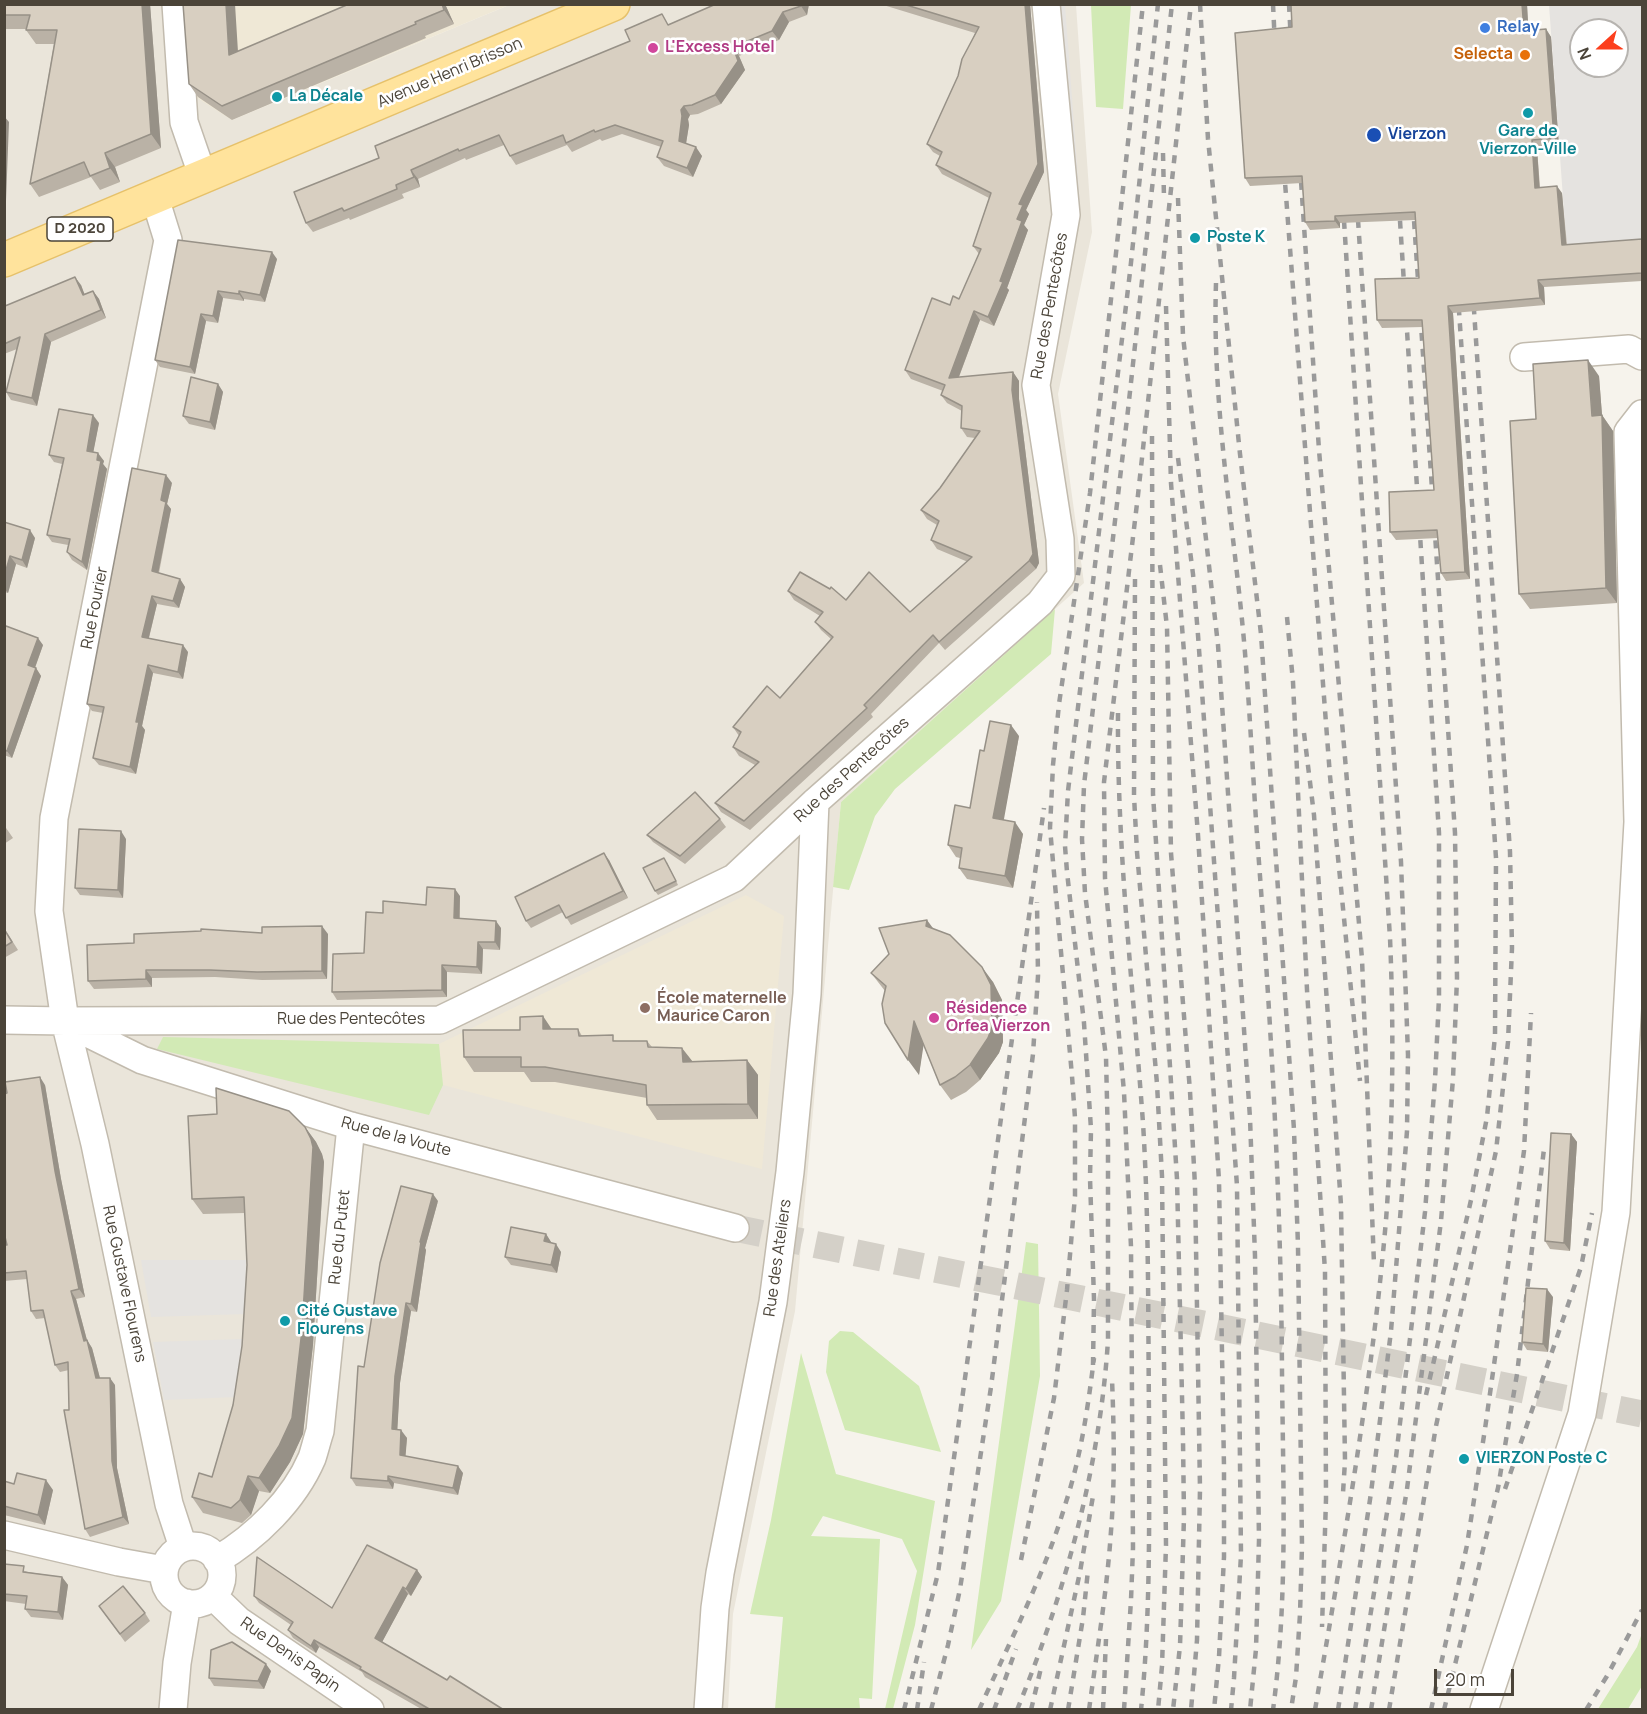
<!DOCTYPE html>
<meta charset="utf-8">
<style>
body{margin:0}
#map{position:relative;width:1647px;height:1714px;overflow:hidden;background:#f6f3ec;font-family:Manrope,sans-serif}
canvas{display:block}
.frame{position:absolute;inset:0;border:6px solid #4b4439;pointer-events:none}
.north{position:absolute;left:1569px;top:18px;width:60px;height:60px;box-sizing:border-box;background:#fff;border:2px solid #b7b4b0;border-radius:50%;rotate:249deg;font-size:16px;font-weight:700;line-height:24px;text-align:center;color:#4b4439}
.north::after{content:'';display:block;margin:auto;width:21px;height:27px;background:#fc3f1d;clip-path:polygon(50% 0,100% 100%,50% 72%,0 100%)}
.scale{position:absolute;left:1434px;top:1669px;width:80px;height:27px;box-sizing:border-box;border:3px solid #4b4439;border-top:0;padding-left:8px;font-size:18px;line-height:21px;white-space:nowrap;color:#4b4439;-webkit-text-stroke:4px #fff;paint-order:stroke}
</style>
<div id="map">
<canvas width="1647" height="1714"></canvas>
<div class="frame"></div>
<div class="north">N</div>
<div class="scale">20 m</div>
</div>
<script>
const context = document.querySelector('canvas').getContext('2d');
context.lineJoin = 'round';
function paint(path, color) {
  context.fillStyle = color;
  context.fill(path, 'evenodd');
}
function trace(path, color, width, dash) {
  context.strokeStyle = color;
  context.lineWidth = width;
  context.lineCap = dash ? 'butt' : 'round';
  context.setLineDash(dash || []);
  context.stroke(path);
}
function write(font, color, halo, rows, align = 'center') {
  context.font = font + ' Manrope,sans-serif';
  context.lineWidth = 5;
  context.setLineDash([]);
  context.textBaseline = 'middle';
  context.strokeStyle = halo;
  context.fillStyle = color;
  for (const [text, x, y, turn = 0] of rows) {
    context.save();
    context.translate(x, y);
    context.rotate((+turn || 0) * Math.PI / 180);
    context.textAlign = isNaN(turn) ? turn : align;
    if (halo) context.strokeText(text, 0, 0);
    context.fillText(text, 0, 0);
    context.restore();
  }
}
paint(new Path2D(`
 M5 5H189L232 120 509 5H1076L1092 232 1058 394 1084 583 841 802 795 1311 733 1614 728 1709 5 1710Z`), '#eae5da');
paint(new Path2D(`
 M189 5H509L232 120 194 96Z
 M746 895 784 916 762 1169 443 1085 439 1044Z`), '#efe8d6');
paint(new Path2D(`
 M1091 5H1131L1123 109 1096 107Z
 M1055 609 1051 654 895 789 875 816 849 890 833 887 841 802Z
 M163 1037 439 1044 443 1085 429 1115 157 1049Z
 M1026 1242 1038 1244 1040 1376 1001 1601 971 1650Z
 M840 1331 853 1332 919 1386 941 1452 845 1430 826 1372 829 1341Z
 M801 1353 836 1474 935 1501 915 1625 893 1709H885L917 1571 902 1539 823 1516 811 1536 880 1539 872 1699 859 1698 860 1709H775L783 1617 750 1614 771 1520Z
 M1642 1633V1686L1628 1709H1598L1637 1647Z`), '#d2eab5');
paint(new Path2D(`
 M1055 5H1065L1080 205 1070 206Z
 M1549 5H1642V247L1567 253ZM1581 30H1617V66H1581Z
 M141 1260H246L245 1314 151 1317Z
 M242 1339 237 1397 164 1400 153 1342Z`), '#e5e3e0');
trace(new Path2D(`
 M735 1228 1642 1414`), '#d4d0c8', 27, [27, 14]);
const minor = new Path2D(`
 M176 4 184 122 203 177
 M155 198 168 240 54 818 49 911 65 1021 95 1144 169 1504 183 1547
 M1524 357 1629 349 1642 356
 M4 1020 65 1021 440 1020 734 878 815 802 1040 603 1061 576 1060 539 1036 385 1066 215 1046 4
 M69 1024 142 1060 351 1126 735 1228
 M4 1535 119 1562 164 1570
 M164 1575a29 29 0 1 1 58 0a29 29 0 1 1-58 0Z
 M217 1560C256 1537 294 1500 312 1458 315 1449 317 1440 320 1431L351 1126
 M213 1596 239 1621 370 1710
 M173 1710 177 1663 187 1603
 M708 1710 715 1608 720 1573 773 1302 790 1172 807 994 815 802
 M1484 1710 1582 1414 1616 1212 1638 822 1628 432 1642 414`);
const major = new Path2D(`
 M4 260 613 4`);
trace(minor, '#c2bbae', 30);
trace(major, '#e6c16a', 36);
trace(minor, '#fff', 27);
trace(major, '#ffe39c', 33);
trace(new Path2D(`
 M1200 4 1208 139 1240 454 1261 634 1294 1130 1298 1246 1302 1546 1300 1614 1296 1677 1291 1710
 M1273 4 1275 46
 M1289 4 1291 43
 M1163 153 1164 198
 M1300 166 1319 450 1362 959 1374 1264
 M1284 169 1330 776 1360 1081
 M1178 198 1183 336 1218 645 1250 1118 1255 1256 1259 1540 1256 1649 1250 1710
 M1216 283C1212 406 1233 520 1244 641 1250 710 1253 780 1258 849 1271 1023 1281 1198 1282 1372 1283 1485 1288 1598 1273 1710
 M1166 306 1171 483 1198 835 1219 1181 1224 1467V1557L1219 1657 1214 1710
 M1152 436 1153 794 1177 1179 1183 1439 1184 1517 1182 1582 1180 1646 1173 1710
 M1178 458 1193 574 1198 635 1237 1186 1241 1555 1234 1678 1231 1710
 M1160 565 1167 627 1171 853 1190 1091 1195 1186 1200 1489 1197 1640 1191 1710
 M1135 579 1134 796 1137 852 1157 1084 1162 1176 1166 1545 1162 1666 1158 1710
 M1287 617 1293 682 1307 990 1325 1271 1326 1499 1322 1627
 M1118 713C1117 851 1133 986 1143 1123 1149 1220 1148 1317 1149 1414 1149 1513 1151 1611 1141 1710
 M1304 733 1314 815 1341 1205 1345 1461 1343 1493
 M1093 1365 1094 1299 1090 1178 1091 1129 1084 1023 1067 872 1065 846 1068 791 1130 272 1158 4
 M1426 1395 1471 1200 1487 1117 1495 1036 1496 858 1458 296
 M1505 1489 1581 1267 1592 1213
 M1021 1560 1054 1398 1067 1290 1075 1196V1118L1072 1076 1050 828 1053 765 1059 704 1090 493 1143 4
 M904 1710 938 1573 1044 808
 M917 1710 924 1662
 M931 1710 948 1645 960 1589 991 1387 1033 1054 1038 976 1037 902
 M979 1710C1010 1641 1045 1574 1066 1502 1081 1456 1088 1407 1094 1358
 M994 1710 1016 1649
 M1017 1710C1065 1593 1100 1467 1108 1340V1143L1106 1057 1085 893 1082 839 1084 785 1128 410 1172 4
 M1031 1710 1041 1668
 M1050 1710 1080 1572 1093 1496
 M1068 1710 1083 1618 1088 1570
 M1089 1710C1097 1650 1107 1591 1111 1531 1115 1481 1114 1430 1112 1379
 M1103 1710 1106 1639
 M1124 1710 1131 1600 1133 1548 1131 1247 1124 1092 1105 878 1104 782 1138 495 1191 4
 M1315 1710C1343 1547 1372 1384 1386 1220 1393 1126 1394 1032 1390 938L1343 205
 M1338 1710 1371 1493 1391 1331 1407 1131 1408 1055 1401 862 1357 205
 M1355 1710 1396 1457 1425 1212 1435 1080 1439 998V833L1399 205
 M1371 1710 1407 1489 1441 1221 1453 1079 1457 978 1455 833 1413 205
 M1389 1710 1436 1426 1496 1151 1508 1042 1512 948 1510 852 1473 295
 M1431 1710 1467 1545 1485 1429 1524 1151 1531 1013
 M1444 1710 1498 1488 1517 1374 1544 1149
 M1586 1710 1607 1676 1642 1610`), '#9a9a9a', 4.5, [8, 8]);
paint(new Path2D(`
 M4 4H150L161 148 115 167 120 182 100 190 91 177 39 197 30 184 54 44H36L26 30 27 29H4Z
 M445 4 454 24 425 36 426 38 232 120 198 97 189 84 238 51Z
 M809 4 807 15 789 22 779 40 739 56 745 70 721 104 698 114 690 115 688 119 689 125 686 143 702 156 693 177 664 166 657 157 661 147 622 134 602 141 600 139 572 152 567 145 516 165 510 156 504 145 466 160 465 158 418 179 420 187 402 194 404 198 350 220 349 218 313 232 306 223 379 158 630 41 669 24Z
 M880 4H1030L1044 172 1026 210 1029 214 1024 225 1028 230 1007 288 1009 290 994 326 980 320 959 377 1013 372 1019 381V399L1039 563 1036 569 945 650 939 643 871 714 873 717 750 830 721 812 715 803 755 765 739 756 733 747 739 736 733 727 780 698 831 639 821 630 815 622 820 616 794 600 788 591 846 600 910 612 968 562 937 549 931 540 937 525 927 519 921 510 940 488 975 438 967 437 961 428 962 411 947 403 941 395 943 391 911 379 905 370 950 305 959 299 979 254 973 246 989 198 942 174 936 165 940 156 933 152 927 144 958 76 975 33Z
 M1291 4H1527L1528 31 1546 29 1551 37 1559 146 1537 148 1540 187 1562 193 1567 245 1642 239V281L1544 287 1545 305 1453 313 1470 579 1446 581 1441 573 1438 538 1396 540 1390 532 1434 490 1423 327 1382 328 1377 320 1419 278 1415 220 1340 223V228L1310 230 1305 222 1302 183 1250 186 1245 178 1292 27Z
 M178 240 277 259 265 302 244 299V301L223 298 218 323 206 321 195 374 160 367 155 360Z
 M81 285 84 294 93 291 99 299 106 318 51 342 37 406 11 400 6 392 17 349 4 354V302L7 306Z
 M1599 376 1602 415 1613 431 1617 603 1530 609 1519 594 1536 419Z
 M218 384 223 392 215 430 189 424 183 416Z
 M99 423 93 452 104 461 103 464 107 469 87 570 72 560 67 552 68 545 52 542 47 535 62 464 54 462 49 455Z
 M172 483 167 504 171 509 159 573 180 579 185 587 179 608 157 604 149 638 188 652 183 679 153 673 142 726 145 730 136 774 99 765 93 758 103 713 92 711 87 704Z
 M4 522 35 538 27 568 16 564 8 593 4 592Z
 M4 629 43 645 35 668H36L41 676 12 758 4 755Z
 M1019 736 1003 820 1023 834 1013 888 967 879 959 868 960 858 956 857 948 845 970 808 984 751Z
 M720 819 726 827 685 864 653 842 647 835Z
 M4 825 13 838 4 844Z
 M126 839 123 898 80 895 75 888Z
 M609 860 628 898 571 925 563 912 531 928 526 921Z
 M667 862 678 885 658 895 655 891Z
 M460 896V918L501 928 500 950 483 949 482 974 447 972V997L337 1000 332 992 364 953 383 913 426 905Z
 M4 928 18 950 4 958Z
 M934 929 993 982 1002 1000 1003 1042 999 1053 980 1080 966 1092 951 1100 940 1085 923 1044 919 1075 885 991 871 973Z
 M262 933 328 934 327 979 262 980 215 977 152 978V987L94 989 88 981 134 943Z
 M552 1029H578L582 1036 617 1041H647L652 1047 692 1061 747 1060 758 1075V1119L657 1120 647 1105V1098L555 1082H531L524 1072H474L464 1057Z
 M45 1085 61 1179 85 1297 76 1299 87 1340 92 1348 100 1378 115 1385 117 1468 129 1524 90 1537 85 1529 69 1410V1370L60 1372 55 1365 45 1318 36 1319 31 1311 27 1279 4 1281V1245H7Z
 M305 1127 316 1142 322 1154 324 1162 313 1345 303 1434 290 1462 270 1493 259 1491 251 1515 242 1523 203 1513 192 1497 212 1477 233 1405 242 1346 247 1265 245 1213 203 1214 192 1199Z
 M1571 1134 1577 1142 1570 1251 1550 1249 1545 1241Z
 M438 1201 425 1248 426 1250 417 1312 411 1311 400 1383 397 1430 407 1438 405 1456 463 1473 458 1495 394 1483 393 1489 356 1486 351 1478 364 1367Z
 M546 1234 551 1242V1243L561 1252 557 1273 511 1265 505 1257Z
 M1553 1297 1548 1352 1527 1350 1522 1342Z
 M4 1481 14 1484 53 1490 45 1525 4 1515Z
 M4 1564 28 1572 62 1577 68 1585 63 1620 31 1617 25 1609 26 1604 4 1601Z
 M417 1570 422 1577 411 1596 408 1594 382 1642 447 1680 504 1710H423L365 1677 362 1672 319 1647 316 1653 293 1638 288 1630 291 1625 259 1603 254 1596 332 1608Z
 M99 1606 145 1613 150 1621 125 1642Z
 M271 1671 264 1689 214 1686 209 1678Z`), '#bab2a6');
paint(new Path2D(`
 M142 4H150L161 148 151 134Z
 M226 4H235L239 68 229 55Z
 M442 4H445L454 24 444 10Z
 M801 4H809L807 15 801 6Z
 M1025 4H1030L1044 172 1026 210 1029 214 1024 225 1028 230 1007 288 1009 290 994 326 988 317 1000 281 1017 219 1019 204Z
 M1522 4H1527L1529 38 1524 31Z
 M783 12 789 22 779 40 772 31Z
 M1546 29 1551 37 1559 146 1554 138Z
 M733 47 739 56 745 70 721 104 715 95Z
 M684 106 690 115 688 119 689 125 685 150 679 141 681 110Z
 M4 116 9 122 6 201 4 199Z
 M1532 140 1537 148 1540 195 1535 188Z
 M696 147 702 156 693 177 687 168Z
 M105 153 115 167 120 182 110 168Z
 M411 170 418 179 420 187 414 177Z
 M1557 186 1562 193 1567 253 1562 245Z
 M1335 216 1340 223V228L1335 221Z
 M272 252 277 259 265 302 260 295Z
 M75 277 81 285 88 303 83 295Z
 M1538 280 1544 287 1545 305 1540 298Z
 M93 291 99 299 106 318 101 310Z
 M218 291 223 298 218 323 213 316Z
 M239 291 244 299V301L239 294Z
 M1448 306 1453 313 1470 579 1465 572Z
 M974 311 980 320 955 387 949 378Z
 M201 314 206 321 195 374 190 367Z
 M45 334 51 342 37 406 32 398Z
 M1588 360 1599 376 1602 415 1613 431 1617 603 1606 588Z
 M1013 372 1019 381V399L1039 563 1036 569 1029 561 1012 390Z
 M218 384 223 392 215 430 210 422Z
 M93 415 99 423 92 459 87 451Z
 M98 453 104 461 103 464 107 469 87 570 82 562Z
 M166 475 172 483 167 504 171 509 157 579 152 571 161 500Z
 M30 530 35 538 27 568 22 560Z
 M10 556 16 564 8 593 4 588V577Z
 M180 579 185 587 179 608 173 601Z
 M152 596 157 604 147 645 142 637Z
 M38 638 43 645 33 673 28 665Z
 M183 645 188 652 183 679 178 672Z
 M148 665 153 673 142 726 145 730 136 774 130 767 136 722Z
 M36 668 41 676 12 758 7 751Z
 M1011 725 1019 736 1002 830 993 818Z
 M1015 822 1023 834 1013 888 1005 876Z
 M121 831 126 839 123 898 118 890Z
 M604 853 609 860 628 898 623 891Z
 M455 889 460 896 459 925 454 918Z
 M927 920 938 935 926 926Z
 M496 921 501 928 500 950 495 942Z
 M322 926 328 934 327 979 322 971Z
 M478 942 483 949 482 974 477 967Z
 M442 965 447 972V997L442 990Z
 M982 967 993 982 1002 1000 1003 1042 999 1053 980 1080 970 1065Z
 M146 970 152 978V987L146 979Z
 M543 1016 553 1031 543 1029Z
 M914 1021 925 1036 919 1075 908 1060Z
 M682 1048 693 1062H683Z
 M747 1060 758 1075V1119L748 1104Z
 M40 1077 45 1085 61 1179 85 1297 79 1289 55 1171Z
 M305 1127 316 1142 322 1154 324 1162 313 1345 303 1434 290 1462 270 1493 259 1478Z
 M1571 1134 1577 1142 1570 1251 1564 1243Z
 M433 1194 438 1201 425 1248 426 1250 417 1312 411 1304 420 1242Z
 M546 1234 551 1242 550 1249 544 1241Z
 M556 1244 561 1252 557 1273 551 1265Z
 M1547 1289 1553 1297 1548 1352 1543 1344Z
 M71 1291 76 1299 89 1348 84 1341Z
 M406 1303 411 1311 400 1383 397 1436 392 1429 395 1376Z
 M87 1340 92 1348 102 1386 96 1378Z
 M110 1378 115 1385 117 1468 129 1524 123 1517 112 1461Z
 M401 1430 407 1438 405 1463 400 1455Z
 M458 1466 463 1473 458 1495 453 1488Z
 M248 1476 259 1491 251 1515 240 1500Z
 M388 1476 394 1483 393 1489 388 1481Z
 M46 1480 53 1490 45 1525 38 1515Z
 M417 1570 422 1577 411 1596 406 1589Z
 M62 1577 68 1585 63 1620 58 1612Z
 M403 1587 408 1594 380 1646 375 1638Z
 M314 1640 319 1647 316 1653 311 1646Z
 M266 1664 271 1671 264 1689 258 1681Z`), '#979187');
const building = new Path2D(`
 M4 4H142L151 134 105 153 110 168 90 176 84 162 30 184 57 30H26L30 15H4Z
 M183 4H226L229 55 349 4H442L444 10 415 22 416 24 222 106 189 84Z
 M716 4H801V6L783 12 772 31 733 47 738 61 715 95 692 105 684 106 681 110 682 116 679 141 696 147 687 168 657 157 663 141 615 125 595 132 594 130 566 143 563 135 510 156 499 135 459 151 458 149 411 170 414 177 396 185 397 189 344 211 342 208 306 223 294 192 379 158 375 146 630 41 625 30 662 14 668 25Z
 M903 4H1025L1038 164 1019 204 1023 205 1017 219 1022 221 1000 281 1003 282 988 317 974 311 949 378 1013 372 1012 390 1033 554 1029 561 939 642 933 635 864 705 867 708 744 821 715 803 759 762 733 747 741 732 733 727 767 686 780 698 833 637 815 622 823 612 788 591 800 572 830 589 831 587 846 600 869 572 910 612 972 557 931 540 939 521 921 510 940 488 980 431 961 428 962 406 941 395 945 385 905 370 932 298 950 305 953 296 959 299 981 249 973 246 991 193 936 165 942 152 927 144 958 76 962 59 979 27Z
 M1291 4H1522L1524 31 1546 29 1554 138 1532 140 1535 188 1557 186 1562 245 1642 239V273L1538 280 1540 298 1448 306 1465 572 1441 573 1437 530 1390 532 1389 492 1434 490 1422 320H1377L1375 279 1419 278 1415 212 1335 216V221L1305 222 1302 176 1245 178 1235 33 1292 27Z
 M178 240 272 252 260 295 239 291V294L218 291 213 316 201 314 190 367 155 360Z
 M75 277 83 295 93 291 101 310 45 334 32 398 6 392 20 337 4 344V304L5 306Z
 M1588 360 1592 416 1602 415 1606 588 1519 594 1510 421 1536 419 1533 364Z
 M191 377 218 384 210 422 183 416Z
 M59 409 93 415 87 451 98 453 97 460 101 461 82 562 67 552 70 539 47 535 64 458 49 455Z
 M132 468 166 475 161 500 166 502 152 571 180 579 173 601 152 596 142 637 183 645 178 672 148 665 136 722H139L130 767 93 758 104 707 87 704Z
 M4 522 30 530 22 560 10 556 4 577Z
 M6 626 38 638 28 665 36 668 7 751 4 750V629Z
 M990 721 1011 725 993 818 1015 822 1005 876 959 868 962 848 948 845 955 805 970 808 980 750 984 751Z
 M695 792 720 819 680 856 647 835Z
 M79 829 121 831 118 890 75 888Z
 M604 853 623 891 566 918 559 905 526 921 515 897Z
 M664 858 676 881 655 891 643 868Z
 M427 887 455 889 454 918 496 921 495 942H478L477 967 442 965V990L332 992 333 954 364 953 366 912 383 913V901L426 905Z
 M927 920 926 926 950 935 982 967 991 985 992 1027 988 1038 970 1065 955 1077 940 1085 914 1021 908 1060 885 1023 882 1004 886 986 871 973 889 954 879 928Z
 M322 926V971L257 972 210 970H146V979L88 981 87 945 134 943V934L201 931V929L262 933V927Z
 M4 929 12 942 4 947Z
 M543 1016V1029H578L579 1036 613 1035V1041H647L648 1047 682 1048 683 1062 747 1060 748 1104 647 1105 646 1085 545 1067H521V1057H464L463 1030H520V1017Z
 M40 1077 55 1171 79 1289 71 1291 84 1341 87 1340 96 1378H110L112 1461 123 1517 85 1529 64 1410H69L68 1362 55 1365 43 1310 31 1311 26 1271 4 1273V1245H7L4 1233V1094L7 1093 5 1082Z
 M216 1088 289 1111 305 1127 311 1139 313 1147 302 1330 292 1418 279 1446 259 1478 248 1476 240 1500 231 1508 192 1497 199 1473 212 1477 233 1405 242 1346 247 1265 244 1197 192 1199 188 1116 217 1114Z
 M1551 1133 1571 1134 1564 1243 1545 1241Z
 M401 1186 433 1194 420 1242H421L411 1304 406 1303 395 1376 392 1429 401 1430 400 1455 458 1466 453 1488 388 1476V1481L351 1478 358 1366 364 1367 380 1263Z
 M511 1227 546 1234 544 1241 556 1244 551 1265 505 1257Z
 M1526 1288 1547 1289 1543 1344 1522 1342Z
 M17 1473 46 1480 38 1515 4 1506V1481L14 1484Z
 M367 1545 417 1570 406 1589 403 1587 375 1638 447 1680 450 1676 504 1710H431L360 1669 361 1667 314 1640 311 1646 288 1630 293 1622 254 1596 257 1557 332 1608Z
 M4 1564 24 1566 23 1572 62 1577 58 1612 25 1609 27 1596 4 1594Z
 M123 1586 145 1613 120 1634 99 1606Z
 M232 1642 266 1664 258 1681 209 1678 211 1650Z`);
paint(building, '#d8cfc1');
trace(building, '#979187', 1.5);
for (const [x, y, r, color] of [
 [1485,28,6,"#3f7fe0"],
 [653,48,6,"#d1479c"],
 [1525,55,6,"#e8710a"],
 [277,97,6,"#0f9aa8"],
 [1528,113,6,"#0f9aa8"],
 [1374,135,8,"#1a4fb4"],
 [1195,238,6,"#0f9aa8"],
 [645,1008,6,"#8d6e63"],
 [934,1018,6,"#d1479c"],
 [285,1321,6,"#0f9aa8"],
 [1464,1459,6,"#0f9aa8"]
]) {
  const dot = new Path2D();
  dot.arc(x, y, r, 0, 2 * Math.PI);
  context.fillStyle = color;
  context.fill(dot);
  trace(dot, '#fff', 2);
}
for (const [x, y, w] of [
 [80,229,66]
]) {
  const box = new Path2D();
  box.roundRect(x - w / 2, y - 12, w, 24, 4.5);
  context.fillStyle = '#fff';
  context.fill(box);
  trace(box, '#4b4439', 1.5);
}
write('bold 15px', '#4b4439', null, [
 ["D 2020",80,229]
]);
write('bold 16px', '#366cbe', '#fff', [
 ["Relay",1497,28]
], 'left');
write('bold 16px', '#b23c85', '#fff', [
 ["L'Excess Hotel",665,48],
 ["Résidence",946,1009],
 ["Orfea Vierzon",946,1027]
], 'left');
write('bold 16px', '#c56008', '#fff', [
 ["Selecta",1513,55]
], 'right');
write('16px', '#4b4439', '#fff', [
 ["Avenue Henri Brisson",450,73,-23],
 ["Rue des Pentecôtes",1050,306,-80],
 ["Rue Fourier",95,608,-79],
 ["Rue des Pentecôtes",852,770,-42],
 ["Rue des Pentecôtes",351,1020],
 ["Rue de la Voute",396,1137,15],
 ["Rue du Putet",340,1237,-84],
 ["Rue des Ateliers",778,1258,-82],
 ["Rue Gustave Flourens",124,1284,78],
 ["Rue Denis Papin",290,1655,35]
]);
write('bold 16px', '#0d838f', '#fff', [
 ["La Décale",289,97],
 ["Gare de",1528,132,"center"],
 ["Vierzon-Ville",1528,150,"center"],
 ["Poste K",1207,238],
 ["Cité Gustave",297,1312],
 ["Flourens",297,1330],
 ["VIERZON Poste C",1476,1459]
], 'left');
write('bold 16px', '#164399', '#fff', [
 ["Vierzon",1388,135]
], 'left');
write('bold 16px', '#785e54', '#fff', [
 ["École maternelle",657,999],
 ["Maurice Caron",657,1017]
], 'left');
</script>
